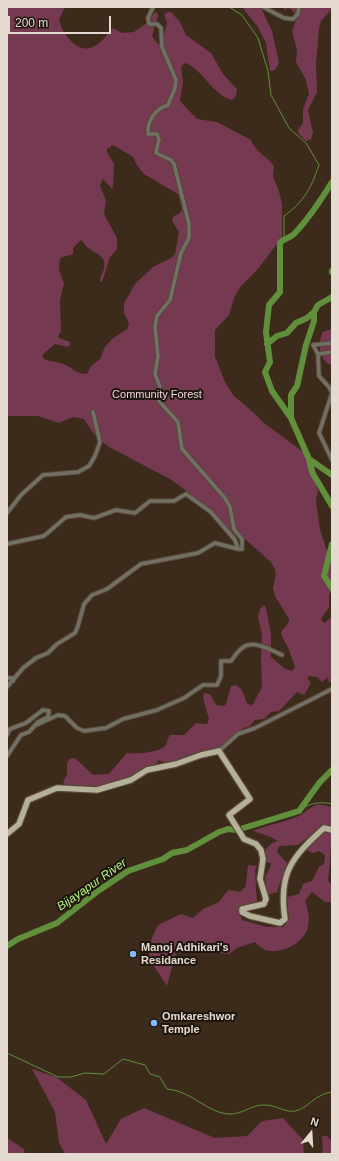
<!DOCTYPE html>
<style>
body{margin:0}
#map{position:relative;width:339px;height:1161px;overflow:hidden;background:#3c2b1a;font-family:Helvetica,sans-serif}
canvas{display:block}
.frame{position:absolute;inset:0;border:8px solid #e5dacf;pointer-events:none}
.north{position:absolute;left:291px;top:1113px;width:40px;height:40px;-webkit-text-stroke:3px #1d150e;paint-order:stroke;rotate:18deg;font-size:11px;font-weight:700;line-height:16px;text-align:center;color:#e5dacf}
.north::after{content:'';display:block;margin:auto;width:14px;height:18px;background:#e5dacf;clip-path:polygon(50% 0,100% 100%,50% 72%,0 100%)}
.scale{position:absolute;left:8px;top:16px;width:103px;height:18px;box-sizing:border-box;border:2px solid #e5dacf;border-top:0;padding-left:5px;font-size:12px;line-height:14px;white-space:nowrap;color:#e5dacf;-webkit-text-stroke:3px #1d150e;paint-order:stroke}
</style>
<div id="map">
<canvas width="339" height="1161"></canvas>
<div class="frame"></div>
<div class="north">N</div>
<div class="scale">200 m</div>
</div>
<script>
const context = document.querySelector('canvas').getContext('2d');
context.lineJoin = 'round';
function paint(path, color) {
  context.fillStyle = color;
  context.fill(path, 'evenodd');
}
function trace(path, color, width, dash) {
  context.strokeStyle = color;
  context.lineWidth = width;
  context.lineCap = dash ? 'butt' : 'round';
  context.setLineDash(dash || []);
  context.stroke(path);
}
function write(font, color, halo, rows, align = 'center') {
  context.font = font + ' Helvetica,sans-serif';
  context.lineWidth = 4;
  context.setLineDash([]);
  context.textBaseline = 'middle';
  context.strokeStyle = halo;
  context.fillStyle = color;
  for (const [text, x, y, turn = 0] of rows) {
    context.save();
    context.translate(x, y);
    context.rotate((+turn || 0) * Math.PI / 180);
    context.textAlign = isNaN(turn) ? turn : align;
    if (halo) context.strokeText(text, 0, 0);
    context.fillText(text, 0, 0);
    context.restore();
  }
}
paint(new Path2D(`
 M7 7H65L59 20C61 28 65 35 71 41 88 58 101 43 113 28L122 33 134 32 148 22 154 13 157 12 158 16 152 36 158 44H160C162 42 167 25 167 22 166 18 164 17 165 13L171 12 180 22 186 35 211 53 223 74 237 89 236 96 232 100C212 95 204 70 185 63L181 67 183 82 180 101 197 119 217 122 251 140C256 153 267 156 274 166L273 177 279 191 282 204V237L258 269 241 286 234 298 229 315 215 330V357L225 382 234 396 254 413 264 423 310 457 314 463 316 473 320 482 316 486 318 490 316 501 320 529 332 567V589L329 595V607L321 619 324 623 332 617V683L329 682 328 677 322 682 317 677 309 676 307 678 311 683 304 695 297 692 279 711 271 712 264 719 255 720 250 726 244 728 220 748 168 764 158 760 156 767 99 788 66 787 63 782 67 775V764L69 759 75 758 93 775 109 774 127 753C136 754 158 753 165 746 167 744 167 739 170 735H184L196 723 207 724 209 719 203 698 204 693 210 694 216 705 224 706 226 704 231 686 236 685 242 690 247 703 252 706 262 687 261 658 262 635 258 617 260 609 264 605 266 608 271 635V657L284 668 292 671 295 667 289 650 281 634C282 628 289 626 289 619L275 596 273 588 276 575 275 569 271 562 238 533 236 537 231 534 214 514 188 492 170 479 109 447 96 437 84 419 73 417 59 423 38 416H7ZM113 145 133 157 138 167 144 174 178 194 182 209 180 213 174 216 172 221 179 232 175 254 171 258 153 267 135 284 124 303V313L129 323 127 329 112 339 105 347 100 359 91 366 87 374C76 374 72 367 63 364 57 361 50 362 44 359L42 355 55 344 68 347 70 345V342L59 338 58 336 61 331 60 300 64 283 59 270 60 258 73 254V248L81 240C84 242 85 245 87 247 95 254 107 255 104 269 103 273 100 276 100 281L102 282 110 257 117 249V238L104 214 106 200 100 186 103 179 112 189 113 186 114 164 107 152V149Z
 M242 7H261L262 10 272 31 279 63 275 70 270 71 266 43 258 27Z
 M283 7H331L330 11 321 21 319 29 316 64 317 92 308 110 313 133 311 139 306 141 299 134 298 130 303 123V109L309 94 306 80 296 62 297 50 292 31 297 18 292 10 288 8 285 10Z
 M332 329V365C319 362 317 342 323 332Z
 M318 804 332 807C332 832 331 856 328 881L332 884V902H325L312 892 305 901C308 910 310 917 308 926 305 943 281 955 265 950 262 948 258 945 255 942L237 948 229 954 198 951 176 953 167 986 150 960 148 947 158 925 181 914 193 918 203 909 219 902 228 890 240 892 246 886 248 865 257 866 255 870 257 904 243 905 238 909 242 920 267 927H283L289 920 287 897 299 894 303 884 312 881 319 867 324 864 325 855 319 851 313 853 305 850 311 845 309 837 298 845 279 846 277 852 287 863C286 873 279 882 277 892L267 895 265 877 270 868 271 863 266 862 263 852 272 843 278 841 271 837 253 831C267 825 291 821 302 814 308 810 311 807 318 804Z
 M32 1069 56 1077 86 1100 106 1144 121 1119 144 1108 215 1138 247 1136 262 1121 283 1118 303 1140 304 1154H65L59 1143 55 1112Z
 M322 1136H327L332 1142V1154H321L323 1150Z
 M7 1138 24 1149 25 1154H7Z`), '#753952');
trace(new Path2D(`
 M229 7 242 15 258 38 268 71 271 95 289 128 306 143 319 165C311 188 304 202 284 216V239
 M299 811C309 803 319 801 332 804
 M7 1053 58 1077H71L85 1073 104 1074 123 1059 145 1065 150 1074 160 1077 167 1089C192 1091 208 1113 228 1114 243 1115 251 1104 266 1105 275 1105 286 1113 295 1111 308 1109 314 1094 332 1092`), '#60903b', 1);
trace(new Path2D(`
 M332 182C321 200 310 217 295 233 291 238 284 238 280 243V292L269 305 266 332 270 362 265 372 272 391 291 418 309 459 312 472 332 506
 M332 271V272
 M267 344 277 336 287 333 296 323 307 318 314 312 318 305 332 297
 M291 418V395L297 386 306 345 314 321V312
 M309 459 332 475
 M332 544 324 576 332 588
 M7 946 18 939 57 923 98 891 128 871 163 859 172 853 187 850 219 832 228 829 237 830 299 811 320 782 332 770`), '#60903b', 6);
const street = new Path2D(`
 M263 7 284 18 293 19 298 14 299 7
 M332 343 313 345 318 354 319 376 329 387 332 393 319 433 332 460
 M318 354 332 352
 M7 513 21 495 43 475 78 472 89 466 95 456 100 442 93 412
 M7 544 44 536 66 517 80 515 94 518 116 510 135 513 150 501H174L186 494 211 512 235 540 238 549H242V539L234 529 230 507 225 498 182 449 178 422 159 401 160 387 155 374 158 356 155 327 157 316 170 300 181 253 189 238V224L174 164 171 160 156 153 159 139 157 134H148C147 121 155 109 168 105L175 88 176 80 162 47 161 28 157 24H149L148 18 153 7
 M7 678H12L13 681
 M7 687 23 668 36 658 48 653 57 644 75 633 78 626 84 604 92 595 107 589 141 564 198 553 215 543 238 549
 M34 726 58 715 65 716 77 728 84 731 106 728 123 719 157 710 184 698 203 685H217L221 676V661H231C234 657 237 652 242 648 253 639 271 650 282 655
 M7 735 10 729 26 723 43 710 49 711 48 717 38 722 29 732 21 735 7 756
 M219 751 238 734 255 728 332 689`);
const primary = new Path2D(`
 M7 834 19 824 28 800 57 788 97 790 131 780 147 770 176 764 201 755 219 751 250 799 229 815 244 839 256 844 261 850 263 859 260 879 266 899 264 904 242 909V912L250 916 280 923 285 919C278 873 292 857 324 828L332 830`);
trace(street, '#574737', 5.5);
trace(primary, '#574737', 8);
trace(street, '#727064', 3.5);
trace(primary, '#b4b099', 5.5);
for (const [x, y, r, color] of [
 [133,954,4,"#84bcfb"],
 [154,1023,4,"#84bcfb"]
]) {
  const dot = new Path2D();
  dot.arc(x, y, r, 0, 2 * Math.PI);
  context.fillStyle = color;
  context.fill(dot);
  trace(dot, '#1d150e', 1.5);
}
write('11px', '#efd5de', '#1d150e', [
 ["Community Forest",157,395]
]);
write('bold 11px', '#e5dacf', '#1d150e', [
 ["Manoj Adhikari's",141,948],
 ["Residance",141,961],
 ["Omkareshwor",162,1017],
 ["Temple",162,1030]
], 'left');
write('italic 12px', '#b5f686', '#1d150e', [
 ["Bijayapur River",92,885,-35]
]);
</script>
